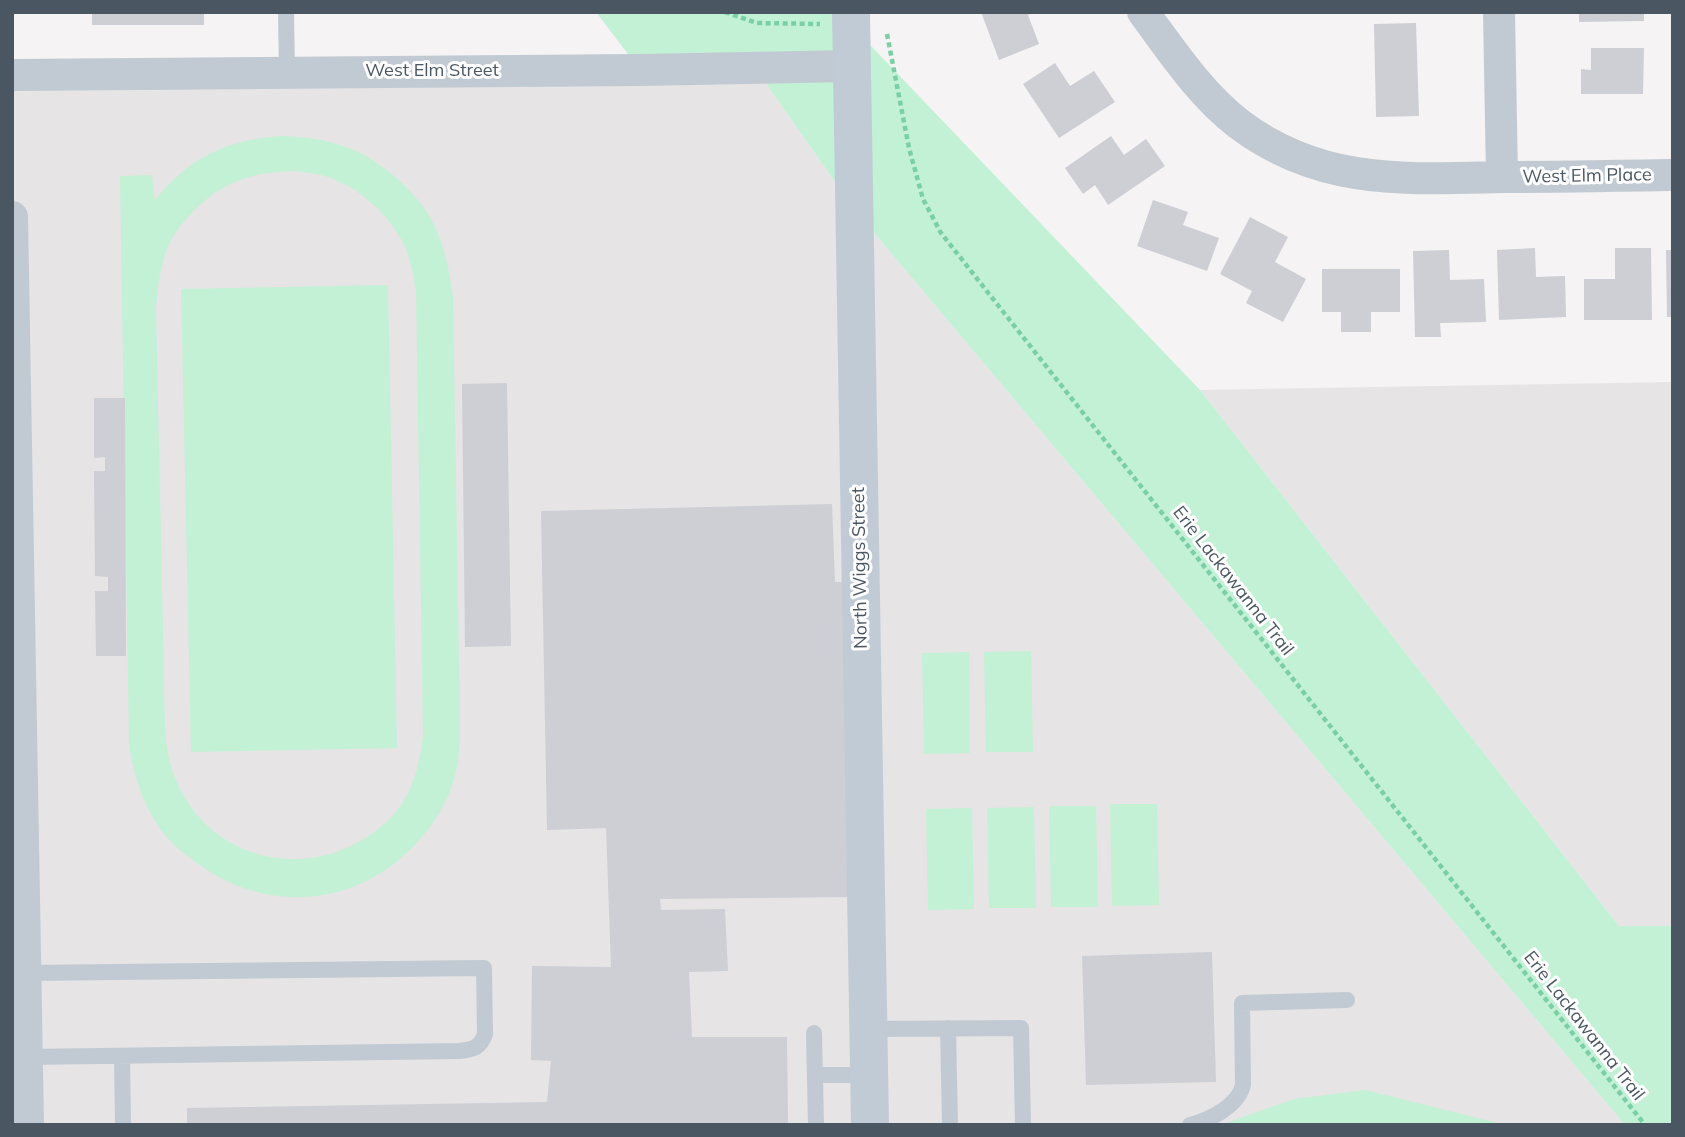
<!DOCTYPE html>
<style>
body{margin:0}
#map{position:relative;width:1685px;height:1137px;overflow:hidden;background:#f5f3f3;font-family:Mulish,sans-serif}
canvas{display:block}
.frame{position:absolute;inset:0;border:14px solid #4a5661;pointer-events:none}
</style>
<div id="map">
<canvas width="1685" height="1137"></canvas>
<div class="frame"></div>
</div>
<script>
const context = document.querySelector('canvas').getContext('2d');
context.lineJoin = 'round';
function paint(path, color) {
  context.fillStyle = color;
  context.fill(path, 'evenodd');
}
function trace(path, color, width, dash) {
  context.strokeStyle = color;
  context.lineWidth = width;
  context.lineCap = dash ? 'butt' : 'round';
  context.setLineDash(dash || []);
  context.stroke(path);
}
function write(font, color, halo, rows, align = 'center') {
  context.font = font + ' Mulish,sans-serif';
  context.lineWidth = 6;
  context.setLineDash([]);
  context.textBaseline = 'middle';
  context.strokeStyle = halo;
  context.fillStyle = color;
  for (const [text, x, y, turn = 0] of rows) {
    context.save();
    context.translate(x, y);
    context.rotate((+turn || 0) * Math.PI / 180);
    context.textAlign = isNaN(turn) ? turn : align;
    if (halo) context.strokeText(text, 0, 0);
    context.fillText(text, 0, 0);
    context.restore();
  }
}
paint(new Path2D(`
 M748 58 854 209 1625 1125H26L12 381V75Z
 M1673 382V926H1619L1200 390Z`), '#e6e4e5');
paint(new Path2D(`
 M596 12H841L851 25 1200 390 1619 926H1673V1125H1625L854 209 748 58 640 70Z
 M280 136C330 137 367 149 403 184 415 196 426 208 433 223 445 246 449 271 453 296L460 727C460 744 459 762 454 779 445 810 426 836 402 857 341 911 255 909 193 860 183 853 173 845 165 835 144 809 133 775 129 743L120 176 152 175 155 200C189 158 226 140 280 136ZM294 171C303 172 312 173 321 175 354 184 384 209 401 239 410 254 413 274 416 291L423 736C420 758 416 782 403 802 387 827 358 846 330 854 270 871 208 845 180 789 170 770 166 749 165 727L156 308C158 290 159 272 165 254 175 224 210 190 240 180 258 173 275 172 294 171Z
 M388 285 397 748 191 752 181 289Z
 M1031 651 1033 752H986L984 652Z
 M969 652 970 753 924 754 922 653Z
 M1157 804 1159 905 1112 906 1110 804Z
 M1096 806 1098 907H1051L1049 806Z
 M1034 807 1036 908H989L987 808Z
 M972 808 974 909 928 910 926 809Z
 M1365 1090 1506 1125H1224L1229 1122 1294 1099Z`), '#c3f1d5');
paint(new Path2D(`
 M92 12H204V25H92Z
 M981 12H1035L1028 15 1039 44 999 60Z
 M1579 12H1644V21L1579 22Z
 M1416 23 1419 116 1376 117 1374 24Z
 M1591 48H1644L1643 94H1581V69L1591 70Z
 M1055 63 1070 86 1094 71 1115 102 1059 138 1023 84Z
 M1111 136 1124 155 1146 139 1165 166 1108 205 1095 185 1083 194 1065 168Z
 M1153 200 1188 212 1183 225 1219 238 1207 271 1137 246Z
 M1250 217 1288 237 1275 262 1306 279 1283 322 1246 303 1252 291 1220 274Z
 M1535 248 1536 277 1565 276 1566 317 1499 320 1497 250Z
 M1615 248H1651L1652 320H1584V279H1615Z
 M1449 250 1450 280 1484 279 1486 322 1440 323 1441 337H1415L1413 251Z
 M1666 250H1673V317H1667Z
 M1322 269H1400V312H1371V332H1341V312H1322Z
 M507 383 511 646 465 647 462 384Z
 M94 398H125L126 656H96L95 591H108V577L95 576 94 471H105V457L94 458Z
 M832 504 835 582H846L853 897 660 899 661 910 725 909 728 971 689 972 692 1037H787L788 1125H187V1108L547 1102 551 1061 531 1060 532 966 611 967 606 828 547 830 541 511Z
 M1212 952 1216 1082 1086 1085 1082 956Z`), '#cdcfd5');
trace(new Path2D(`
 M725 12 757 23 820 24
 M887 34 909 148 923 199 941 233 1645 1125`), '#7ad0a6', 4.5, [5, 3.5]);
trace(new Path2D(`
 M286 12 287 72
 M25 973 484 968 485 1034C480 1048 474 1049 460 1051L27 1057
 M948 1028 950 1125
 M868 1029 1021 1028 1023 1125
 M814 1033 816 1125
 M122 1056 123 1125
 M815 1075H869
 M1190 1125C1210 1120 1238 1106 1243 1085L1242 1003 1347 1000`), '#c1cad2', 16);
trace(new Path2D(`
 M1143 12C1172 51 1200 94 1239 124 1321 186 1407 179 1503 177 1560 177 1616 176 1673 175
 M1499 12 1502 177
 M12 75 640 70 852 66
 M12 217 28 1125`), '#c1cad2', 32);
trace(new Path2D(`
 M851 12 870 1125`), '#c1cbd6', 38);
write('18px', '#4a5661', '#fff', [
 ["West Elm Street",432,71],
 ["West Elm Place",1587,176,-1],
 ["North Wiggs Street",860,568,-91],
 ["Erie Lackawanna Trail",1233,581,52],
 ["Erie Lackawanna Trail",1584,1026,52]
]);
</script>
